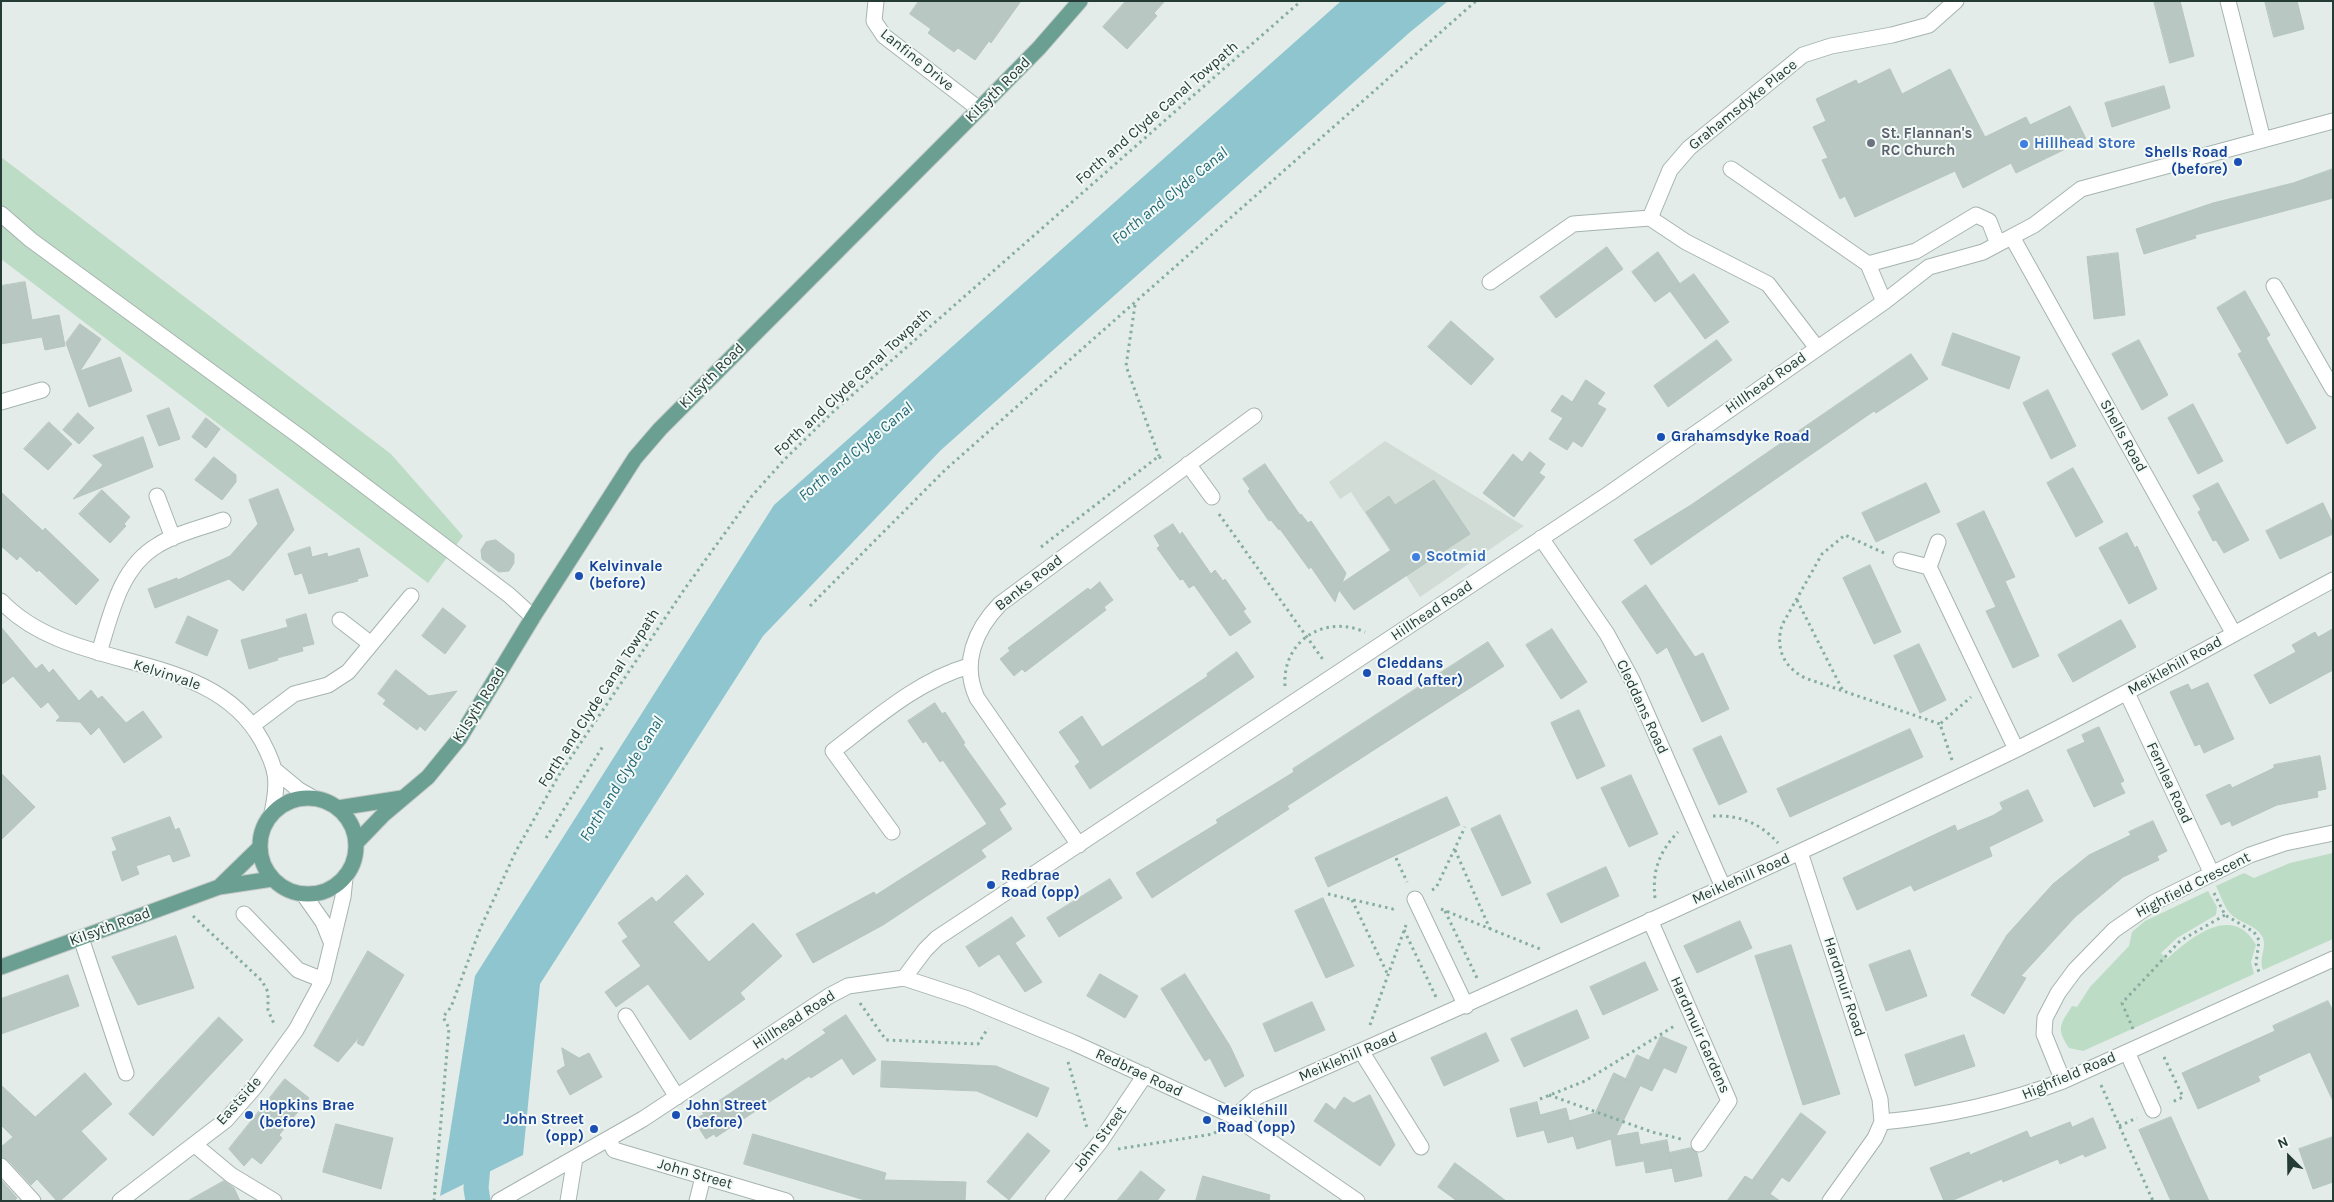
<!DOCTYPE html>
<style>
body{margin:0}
#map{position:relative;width:2334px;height:1202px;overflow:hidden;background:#e3ece8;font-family:Karla,sans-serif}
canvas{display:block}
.frame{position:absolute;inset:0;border:2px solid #243c35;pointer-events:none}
.north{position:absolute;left:2264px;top:1132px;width:50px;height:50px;-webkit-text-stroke:4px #f3f9f6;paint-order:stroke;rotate:337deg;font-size:14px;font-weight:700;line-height:20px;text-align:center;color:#243c35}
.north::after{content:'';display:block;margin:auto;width:18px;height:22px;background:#243c35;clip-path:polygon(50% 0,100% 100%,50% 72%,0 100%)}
</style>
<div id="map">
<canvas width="2334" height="1202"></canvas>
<div class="frame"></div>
<div class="north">N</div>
</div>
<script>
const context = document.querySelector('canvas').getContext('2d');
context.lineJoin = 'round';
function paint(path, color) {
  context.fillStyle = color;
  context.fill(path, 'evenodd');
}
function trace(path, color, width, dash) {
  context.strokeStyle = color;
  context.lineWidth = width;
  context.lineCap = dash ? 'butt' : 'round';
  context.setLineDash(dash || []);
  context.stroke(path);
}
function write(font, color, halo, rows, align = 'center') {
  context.font = font + ' Karla,sans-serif';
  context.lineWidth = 4;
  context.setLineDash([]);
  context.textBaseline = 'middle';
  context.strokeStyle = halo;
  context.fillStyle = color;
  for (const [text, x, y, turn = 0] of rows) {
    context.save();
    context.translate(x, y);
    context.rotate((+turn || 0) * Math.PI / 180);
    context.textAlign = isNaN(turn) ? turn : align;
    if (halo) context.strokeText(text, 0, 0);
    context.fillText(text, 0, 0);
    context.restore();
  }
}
paint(new Path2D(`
 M1385 441 1524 526 1420 597 1351 492 1340 499 1329 482Z`), '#d1dcd7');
paint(new Path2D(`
 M1 157 391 454 463 536 428 583 1 259Z
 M2333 853V939L2263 970C2258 958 2268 947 2262 936 2255 925 2243 924 2233 916 2225 910 2221 896 2216 886L2244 873 2254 878 2290 863Z
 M2208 891 2217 907 2216 915 2177 938 2161 953 2167 959C2191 937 2233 903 2256 945L2251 962 2254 974 2083 1051 2069 1048C2056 1028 2060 1025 2072 1006L2077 1007 2090 987 2129 946 2132 932 2145 921Z`), '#bddcc5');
paint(new Path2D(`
 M1341 1H1448L1409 33 941 450 763 636 540 984 523 1155 440 1196 475 976 774 505Z`), '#8ec5ce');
trace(new Path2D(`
 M478 1201 476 1188 480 1144`), '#8ec5ce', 25);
const building = new Path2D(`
 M919 1H1021L991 43 989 41 975 60 958 48 954 52 928 33 931 29 910 14Z
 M1126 1H1165L1154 13 1157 16 1127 49 1103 27Z
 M2154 1H2180L2194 56 2170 63Z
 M2265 1H2297L2304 29 2274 37Z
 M1890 69 1902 94 1950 69 1985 137 2026 117 2030 125 2070 106 2086 139 2016 173 2011 163 1963 188 1955 171 1855 217 1845 196 1840 199 1822 160 1828 158 1813 127 1826 121 1816 99 1856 80 1858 84Z
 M2164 86 2170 108 2112 127 2105 103Z
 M2333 169V198L2195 235 2196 238 2144 254 2136 229 2213 203 2293 183Z
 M1607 247 1623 269 1556 318 1540 297Z
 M1658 252 1680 284 1655 302 1632 272Z
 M2118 253 2125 315 2094 319 2087 257Z
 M1694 274 1729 322 1705 339 1670 291Z
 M25 282 32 320 59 315 65 346 45 350 42 337 1 344V286Z
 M2245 291 2270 335 2266 338 2316 428 2287 444 2238 354 2242 352 2217 308Z
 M1451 321 1494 359 1471 385 1428 347Z
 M80 324 101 339 80 371 120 357 132 391 89 407 66 343Z
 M1953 333 2020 357 2009 389 1942 365Z
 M1717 340 1732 360 1668 407 1654 386Z
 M2139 340 2168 395 2142 410 2112 354Z
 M1911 354 1928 379 1876 413 1874 411 1651 565 1634 540 1691 505Z
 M1586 380 1605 393 1597 404 1606 409 1582 447 1573 441 1567 450 1549 439 1563 418 1551 411 1562 395 1572 402Z
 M2048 390 2076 446 2051 459 2023 403Z
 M2193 404 2223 461 2198 474 2168 418Z
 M169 408 180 439 159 446 147 416Z
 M78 413 94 428 79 444 63 430Z
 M206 418 220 429 206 448 192 437Z
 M49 422 72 444 48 470 24 449Z
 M143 437 153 467 73 499 103 465 93 456Z
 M1530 452 1545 464 1539 473 1545 477 1514 517 1483 493 1513 454 1522 462Z
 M214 457 236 475V482L222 500 195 480Z
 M1265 464 1300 515 1301 514 1308 523 1311 521 1346 573 1342 583 1391 550 1366 512 1389 496 1395 505 1434 480 1470 534 1354 610 1339 590 1335 602 1311 567 1309 569 1280 529 1279 530 1271 520 1269 521 1248 491 1250 489 1243 479Z
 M2073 468 2103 522 2076 537 2047 483Z
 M1926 483 1940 512 1876 542 1862 513Z
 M2218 483 2249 540 2224 553 2216 540 2213 541 2198 512 2201 510 2193 496Z
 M278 489 294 530 243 591 229 579 155 608 148 589 177 578 178 580 230 556 258 524 249 500Z
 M102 490 130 517 124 524 126 526 110 543 79 514Z
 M1 492 43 531 45 528 99 580 76 605 39 570 37 572 20 556 17 560 1 546Z
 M2323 503 2333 524V534L2280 559 2266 531Z
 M1984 511 2015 577 2005 581 2039 656 2013 668 1986 611 1996 607 1957 524Z
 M1173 524 1180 535 1182 532 1211 574 1215 570 1223 581 1225 579 1246 609 1243 611 1251 622 1230 636 1194 585 1189 588 1183 579 1180 580 1157 548 1160 546 1154 536Z
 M2127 533 2135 548 2137 546 2157 589 2129 604 2099 548Z
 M496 540 514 554V563L509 571 499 572 482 559 481 550 486 542Z
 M310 547 312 557 327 553 328 557 359 548 368 576 357 579 358 581 309 594 302 573 295 575 288 554Z
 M1870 565 1901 632 1874 644 1843 578Z
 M1100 582 1113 600 1104 607 1106 610 1025 672 1022 669 1014 676 1000 659 1010 651 1008 648 1088 588 1090 590Z
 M1646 585 1695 657 1703 653 1729 709 1702 722 1667 647 1657 654 1622 602Z
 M443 608 466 626 445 654 422 636Z
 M306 614 314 644 302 647 303 651 277 658 278 660 249 669 241 640 288 627 286 620Z
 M188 616 218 630 207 656 176 643Z
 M2121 620 2136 647 2073 682 2058 655Z
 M1 627 36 669 42 664 49 673 53 669 79 701 91 690 98 699 102 696 126 723 143 711 162 737 124 763 99 727 91 735 80 722 56 721 60 717 48 702 41 708 13 676 1 685Z
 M1552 629 1587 682 1561 699 1526 645Z
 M2333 629V670L2270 704 2254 675 2296 652 2292 645 2315 632 2318 637Z
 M1488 642 1504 666 1287 806 1289 809 1152 898 1136 873 1218 823 1216 820 1294 772 1293 769Z
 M1919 644 1946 700 1920 713 1894 656Z
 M1237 652 1254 677 1090 789 1075 766 1080 762 1059 732 1082 716 1102 747 1208 676 1207 674Z
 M396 670 429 696 457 691 425 731 420 726 417 730 383 704 386 700 378 694Z
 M2208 683 2234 739 2204 753 2200 744 2195 746 2170 692 2188 684 2191 690Z
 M935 703 942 714 945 712 965 743 963 744 1006 804 999 809 1012 829 981 850 986 857 883 925 813 963 796 934 874 892 876 895 987 824 943 760 940 762 926 741 923 743 908 721Z
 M1579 710 1605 766 1577 779 1551 723Z
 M2099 727 2124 781 2120 783 2125 793 2094 807 2067 750 2085 742 2082 735Z
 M1910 729 1923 757 1790 817 1777 789Z
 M1721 736 1747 792 1719 805 1693 749Z
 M2320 756 2326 789 2317 791 2318 797 2277 805 2232 826 2230 821 2221 825 2206 795 2230 784 2232 788 2274 768V765Z
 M1 773 35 807 1 840Z
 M1631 775 1658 834 1629 847 1601 788Z
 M2028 790 2043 821 1989 847 1992 856 1914 891 1911 885 1857 910 1843 878 1955 825 1957 831 1994 815 2003 809 2000 803Z
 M1447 797 1460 825 1328 887 1315 858Z
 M1500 815 1531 883 1502 896 1471 829Z
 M170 817 175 830 179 828 190 856 173 862 170 854 136 866 139 874 122 881 112 852 117 850 112 838Z
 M2153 821 2167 851 2157 856 2159 860 2123 877 2075 917 2021 976 2026 978 2004 1014 1971 995 2007 935 2053 884 2089 855 2131 835 2129 832Z
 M1606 867 1619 896 1561 923 1547 894Z
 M687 875 704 894 673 922 709 962 753 923 782 956 740 993 745 999 690 1040 648 984 616 1007 605 992 641 966 622 941 628 937 618 923 652 897 656 902Z
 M1110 879 1122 898 1059 937 1047 918Z
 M1323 898 1354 966 1326 978 1295 911Z
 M1012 917 1025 936 1015 943 1042 982 1025 992 999 954 979 967 966 947Z
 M1740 921 1752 948 1697 973 1684 946Z
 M176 936 194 988 138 1005 112 957Z
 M1791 945 1840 1094 1803 1105 1755 956Z
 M1910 950 1927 996 1886 1011 1869 965Z
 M368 951 404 975 363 1046 357 1043 360 1036 338 1062 314 1046Z
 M1645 962 1658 990 1603 1015 1590 987Z
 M1100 974 1138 996 1125 1018 1087 996Z
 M1185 974 1230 1046 1244 1076 1225 1087 1210 1058 1205 1061 1161 989Z
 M68 975 79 1006 1 1034V999Z
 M2328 1001 2333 1011V1101L2310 1052 2258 1076 2260 1081 2198 1109 2182 1073 2275 1031 2273 1026Z
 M1312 1002 1325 1030 1275 1052 1263 1024Z
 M1577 1010 1589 1038 1524 1067 1511 1039Z
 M846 1015 876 1060 853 1075 842 1058 811 1078 809 1076 716 1137 714 1134 706 1139 694 1120 704 1114 702 1112 783 1058 785 1061 826 1033 823 1030Z
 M219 1017 243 1040 153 1136 129 1114Z
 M1486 1033 1499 1061 1444 1086 1431 1058Z
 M1964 1035 1975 1066 1915 1086 1905 1055Z
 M1661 1036 1687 1047 1676 1073 1649 1061Z
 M562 1048 579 1058 589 1053 602 1077 570 1095 557 1071 565 1066Z
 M1637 1055 1664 1067 1652 1091 1626 1079Z
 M882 1061 996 1066 1049 1088 1037 1117 977 1091 881 1087Z
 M85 1073 112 1104 81 1131 107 1159 60 1201H57L37 1179 31 1185 8 1160 1 1157V1147L13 1137 1 1125V1085L35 1117Z
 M1614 1073 1640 1086 1616 1136 1638 1132 1643 1161 1616 1166 1611 1139 1577 1149 1569 1121 1595 1113Z
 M285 1079 309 1098 279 1135 282 1138 261 1164 252 1157 244 1166 229 1149Z
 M1370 1095 1395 1145 1380 1166 1314 1121 1326 1103 1335 1110 1344 1097 1353 1103Z
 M1537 1102 1540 1115 1566 1108 1573 1136 1548 1143 1544 1130 1517 1137 1510 1109Z
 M1801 1113 1826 1132 1789 1182 1782 1177 1770 1194 1780 1201H1727L1745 1176 1752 1180Z
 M2171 1117 2188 1155 2209 1201H2171L2152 1159 2139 1130Z
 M2093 1118 2106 1148 2085 1157 2083 1154 2060 1164 2058 1159 2003 1182 2002 1179 1951 1201H1944L1930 1168 1969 1152 1970 1155 2027 1131 2030 1138 2070 1122 2072 1127Z
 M336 1124 393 1138 381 1189 323 1172Z
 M1028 1133 1050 1151 1009 1200 987 1182Z
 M753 1134 886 1173 884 1180 966 1182 965 1201H868L744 1164Z
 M2333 1137V1182L2313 1189 2299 1149Z
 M1667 1140 1672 1168 1646 1173 1641 1145Z
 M1691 1148 1697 1153 1702 1176 1675 1182 1669 1153Z
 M1455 1163 1481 1182 1506 1201H1457L1438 1187Z
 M1141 1171 1165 1190 1157 1201H1117Z
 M1203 1176 1270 1195 1269 1201H1196Z
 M1 1180 17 1198 14 1201H1Z
 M224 1181 234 1188 240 1201H188Z`);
paint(building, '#b8c7c1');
trace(building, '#b6c5bf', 1);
const minor = new Path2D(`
 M876 1 874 21 884 36 979 109
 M2228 1 2263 140
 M1731 169 1868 264 1884 302
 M1 214 31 240 303 439 509 595 533 617
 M1650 218 1670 170 1689 148 1803 55 1831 46 1892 35 1929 25 1956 1
 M2012 237 2234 634
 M1868 264 1916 251 1976 215 1989 221 1998 244
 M1490 282 1573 224 1650 218 1686 242 1768 284 1817 348
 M2274 286 2333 389
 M1 402 42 390
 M1188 464 1212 497
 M157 496 173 538
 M1541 538 1607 634 1632 680 1723 887
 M1901 560 1929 567 1938 542
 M1929 567 2016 749
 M1 601C72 676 210 646 262 741 277 769 279 781 272 813
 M340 620 371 644
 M99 653C111 614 120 567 158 545 177 533 201 528 223 520
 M2127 693 2212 874
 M253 725 294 694 328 685 348 672 411 596
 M276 771 299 790 313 798
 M892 832 833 751C875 719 917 681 969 666
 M1079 845 977 698C961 663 975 630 1000 604L1254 416
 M1800 852 1880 1099 1882 1122
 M304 895 323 922 332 944
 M1415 899 1466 1006
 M244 914 298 970 323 980
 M1650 920 1729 1101 1699 1144
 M81 938 126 1073
 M904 978 925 950 937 938 1610 493 1884 302 1929 267 1983 252 1998 244 2034 225 2081 189 2333 121
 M626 1016 677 1097
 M1361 1051 1421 1147
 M2127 1052 2153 1110
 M2063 1081 2044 1034 2045 1018 2058 993 2075 970 2114 930 2153 903 2250 855 2285 843 2333 833
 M1235 1117 1257 1097C1511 985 1765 871 2015 750 2123 697 2227 637 2333 580
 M609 1140 614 1150 786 1201
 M195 1145 231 1175 274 1201
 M1 1166 33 1201
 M120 1201 226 1120 254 1088 296 1030 323 980 343 897 345 878
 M499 1201 643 1119 829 996 848 986 904 978 968 999 1074 1043 1235 1117 1357 1201
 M568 1201 575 1158
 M697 1201 703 1177
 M1053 1201 1100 1142 1145 1075
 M1830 1201 1875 1138 1882 1122C1946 1116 2003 1104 2063 1081L2333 959`);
const major = new Path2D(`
 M260 846a48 48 0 1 1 96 0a48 48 0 1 1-96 0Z
 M338 808 402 798
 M356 843 383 815 428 777 459 739 533 617 635 458 660 429 979 109 1039 48 1080 1
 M219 887 259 848
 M1 967 219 887 272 879`);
trace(minor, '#a6b4af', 17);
trace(major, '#c2c8c6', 17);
trace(new Path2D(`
 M1135 305 1126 366 1159 456
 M1219 514 1324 661
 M1041 547 1159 456 1163 462
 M1884 553 1845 535 1822 554 1782 625C1775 649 1784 667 1805 678L1940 724
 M1797 600 1843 691
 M810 606 945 470 1476 1
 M1285 686C1282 641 1324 614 1365 632
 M1952 760 1940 724 1971 697
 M1713 816C1740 815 1760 823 1778 843
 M546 838 603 746
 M1455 850 1490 929
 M1396 858 1407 882
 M1432 890 1436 888 1465 827
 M2214 893 2225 915 2254 932 2259 940 2256 964 2259 972
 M1328 894 1393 909 1397 907
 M1655 898C1652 871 1659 852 1678 832
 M1352 900 1388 975
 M1441 909 1540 949
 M1445 911 1477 978
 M193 916 262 981 268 992V1010L275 1026
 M1404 930 1436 997
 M860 1003 886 1040 978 1044 988 1028
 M1370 1025 1406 925
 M2133 1029 2122 1003 2180 941 2225 915
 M2164 1057 2183 1097 2170 1103
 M1068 1062 1087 1128
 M2101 1085 2153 1201
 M1549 1095 1652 1132 1681 1139
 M1540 1099 1585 1081 1676 1025
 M2119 1126 2137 1118
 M1118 1149 1213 1134 1219 1130
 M434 1201 449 1028 443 1017 451 1007 480 929 516 851 559 775 686 587 751 497 785 459 834 411 1301 1`), '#85aea0', 3, [2.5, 4]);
trace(minor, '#fff', 15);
trace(major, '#6a9f91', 15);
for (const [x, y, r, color] of [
 [1871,143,5,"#6b7280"],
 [2024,144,5,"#3f7fe0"],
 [2238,162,5,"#1a4fb4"],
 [1661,437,5,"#1a4fb4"],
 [1416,557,5,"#3f7fe0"],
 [579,576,5,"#1a4fb4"],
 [1367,673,5,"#1a4fb4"],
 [991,885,5,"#1a4fb4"],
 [249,1115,5,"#1a4fb4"],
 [676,1115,5,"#1a4fb4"],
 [1207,1120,5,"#1a4fb4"],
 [594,1129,5,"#1a4fb4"]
]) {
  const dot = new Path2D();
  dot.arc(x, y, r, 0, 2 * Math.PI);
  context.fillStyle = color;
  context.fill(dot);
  trace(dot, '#f3f9f6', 2);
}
write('15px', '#243c35', '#f3f9f6', [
 ["Lanfine Drive",917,60,39],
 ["Kilsyth Road",998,90,-45],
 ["Grahamsdyke Place",1743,105,-39],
 ["Forth and Clyde Canal Towpath",1157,113,-41],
 ["Kilsyth Road",712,376,-45],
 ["Forth and Clyde Canal Towpath",853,382,-43],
 ["Hillhead Road",1766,383,-35],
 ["Shells Road",2123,436,61],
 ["Banks Road",1029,583,-38],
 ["Hillhead Road",1432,611,-34],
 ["Meiklehill Road",2175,666,-29],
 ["Kelvinvale",167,675,18],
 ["Forth and Clyde Canal Towpath",599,698,-57],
 ["Kilsyth Road",479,705,-58],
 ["Cleddans Road",1642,707,65],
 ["Fernlea Road",2169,783,65],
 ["Meiklehill Road",1741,879,-24],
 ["Highfield Crescent",2193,885,-27],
 ["Kilsyth Road",110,927,-20],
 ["Hardmuir Road",1844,987,72],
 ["Hillhead Road",794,1020,-33],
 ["Hardmuir Gardens",1700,1035,66],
 ["Meiklehill Road",1348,1057,-23],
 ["Redbrae Road",1139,1073,25],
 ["Highfield Road",2069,1076,-23],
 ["Eastside",239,1101,-48],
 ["John Street",1100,1139,-53],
 ["John Street",695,1174,16]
]);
write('bold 15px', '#5b616d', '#f3f9f6', [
 ["St. Flannan's",1881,134],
 ["RC Church",1881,151]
], 'left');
write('bold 15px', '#366cbe', '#f3f9f6', [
 ["Hillhead Store",2034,144],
 ["Scotmid",1426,557]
], 'left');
write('bold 15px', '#164399', '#f3f9f6', [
 ["Shells Road",2228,153,"right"],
 ["(before)",2228,170,"right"],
 ["Grahamsdyke Road",1671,437],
 ["Kelvinvale",589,567],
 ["(before)",589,584],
 ["Cleddans",1377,664],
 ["Road (after)",1377,681],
 ["Redbrae",1001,876],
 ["Road (opp)",1001,893],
 ["Hopkins Brae",259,1106],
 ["(before)",259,1123],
 ["John Street",686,1106],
 ["(before)",686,1123],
 ["Meiklehill",1217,1111],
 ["Road (opp)",1217,1128],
 ["John Street",584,1120,"right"],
 ["(opp)",584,1137,"right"]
], 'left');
write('italic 16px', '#216875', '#f3f9f6', [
 ["Forth and Clyde Canal",1170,196,-39],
 ["Forth and Clyde Canal",856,452,-40],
 ["Forth and Clyde Canal",622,779,-58]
]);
</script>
